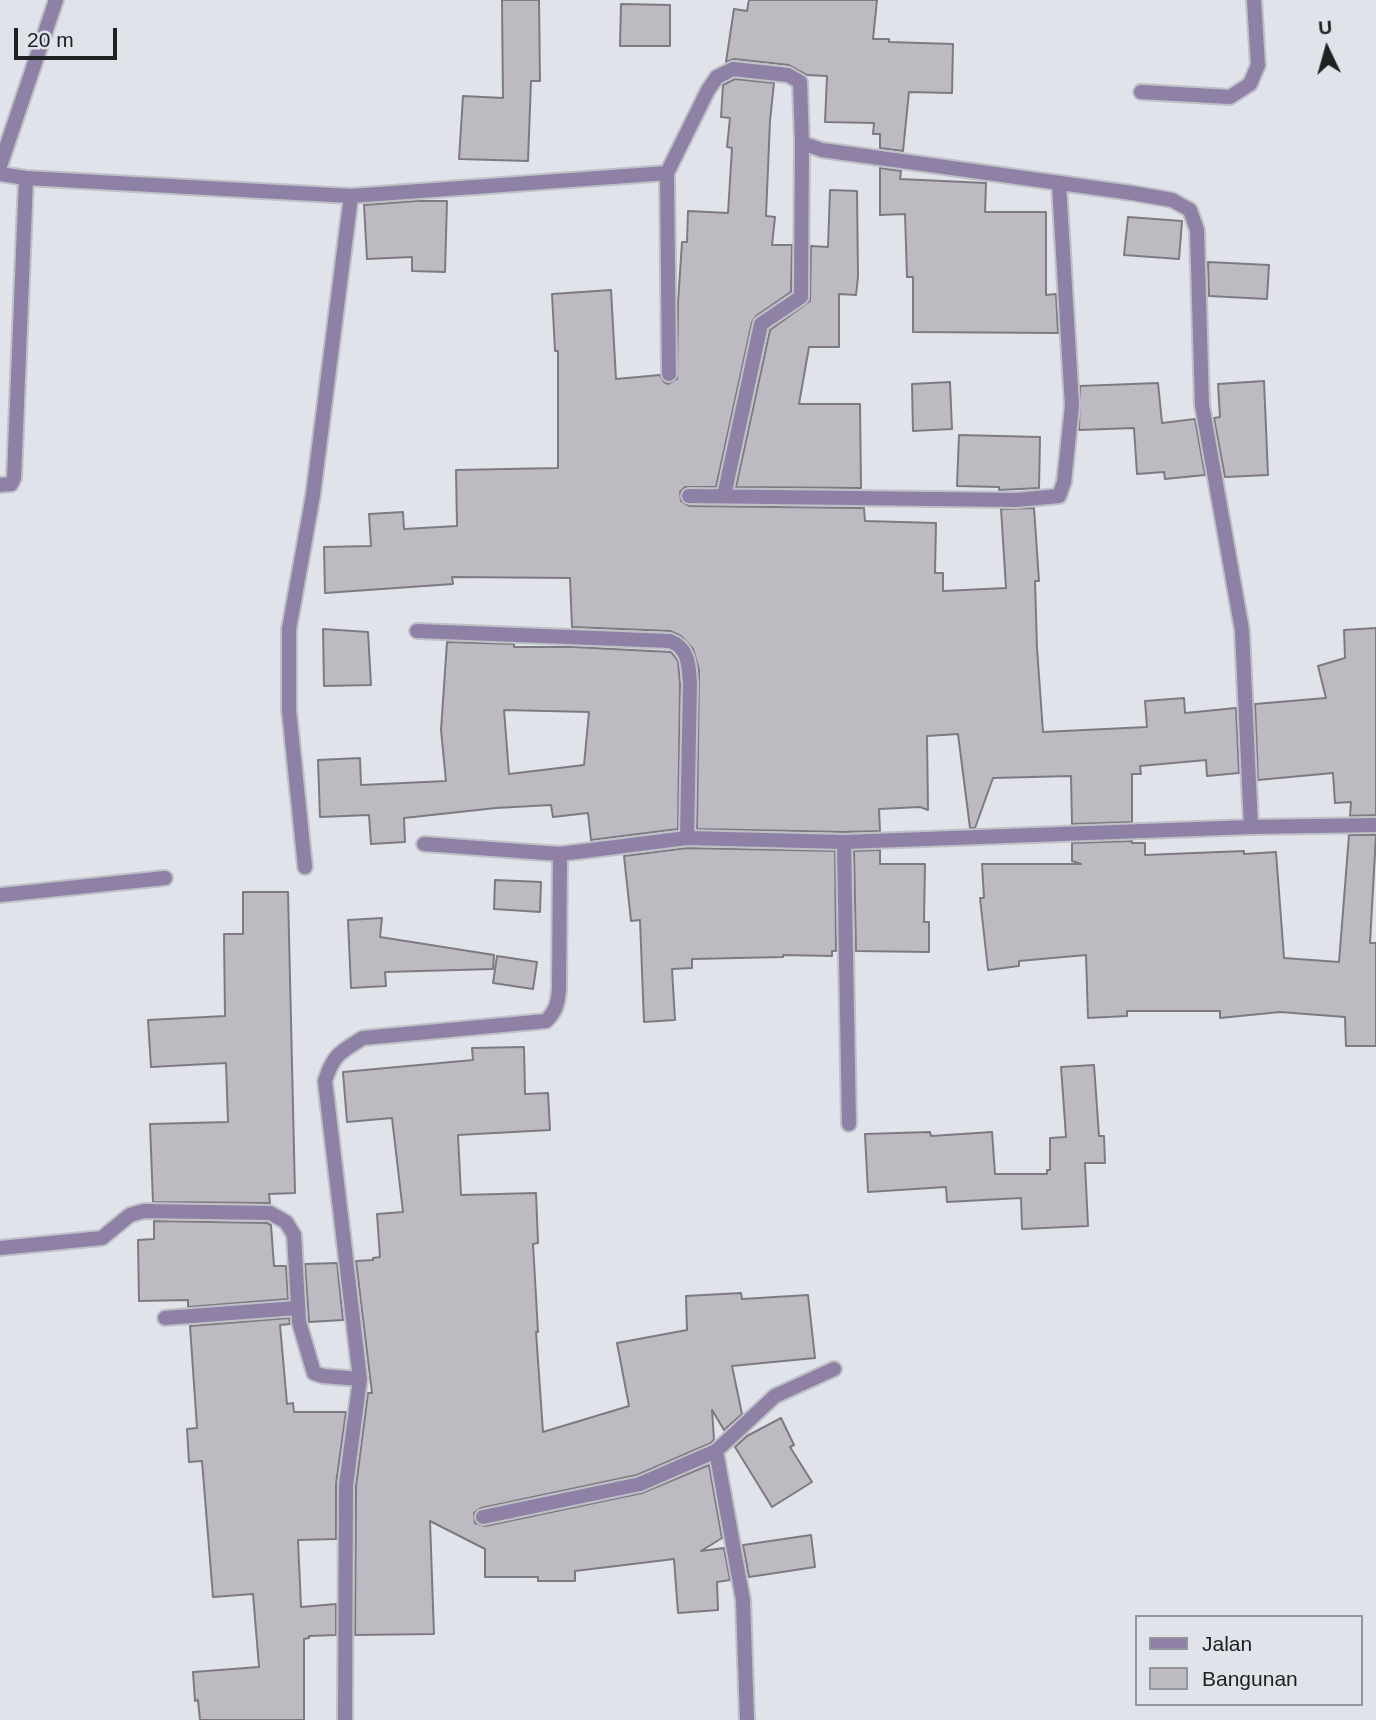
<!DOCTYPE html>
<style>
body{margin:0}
#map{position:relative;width:1376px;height:1720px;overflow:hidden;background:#e1e3eb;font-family:Arial,sans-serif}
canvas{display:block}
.legend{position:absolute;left:1135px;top:1615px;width:228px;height:91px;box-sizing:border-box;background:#e1e3eb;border:2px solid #94959b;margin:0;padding:9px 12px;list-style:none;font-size:21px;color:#202123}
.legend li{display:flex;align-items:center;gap:14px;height:35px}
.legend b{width:35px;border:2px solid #94959b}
.north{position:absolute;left:1292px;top:14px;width:70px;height:70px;-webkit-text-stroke:5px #e1e3eb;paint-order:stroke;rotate:355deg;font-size:19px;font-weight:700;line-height:28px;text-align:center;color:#202123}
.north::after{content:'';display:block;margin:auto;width:24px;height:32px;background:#202123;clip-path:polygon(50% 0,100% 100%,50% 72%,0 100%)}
.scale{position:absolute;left:14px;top:28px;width:103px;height:32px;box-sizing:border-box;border:4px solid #202123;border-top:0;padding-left:9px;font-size:21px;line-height:24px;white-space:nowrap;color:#202123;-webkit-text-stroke:5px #e1e3eb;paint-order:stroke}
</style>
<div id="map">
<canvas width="1376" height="1720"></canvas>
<ul class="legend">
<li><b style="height:9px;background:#8f81a5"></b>Jalan</li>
<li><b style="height:19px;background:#bebac2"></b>Bangunan</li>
</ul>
<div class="north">U</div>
<div class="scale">20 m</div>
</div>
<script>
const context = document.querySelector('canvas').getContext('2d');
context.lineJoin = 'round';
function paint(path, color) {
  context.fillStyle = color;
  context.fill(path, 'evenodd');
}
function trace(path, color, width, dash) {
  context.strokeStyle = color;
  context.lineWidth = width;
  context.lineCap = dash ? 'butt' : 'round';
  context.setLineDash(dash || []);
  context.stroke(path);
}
const building = new Path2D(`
 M502 0H539L540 81H531L528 161 459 159 463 96 503 98Z
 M749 0H877L873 39H889V42L953 44 952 93 909 92 903 151 880 148V134H873L874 123 825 122 827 76 807 75 789 65 734 59 726 62 734 9 747 11Z
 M621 4 670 5V46H620Z
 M735 79 774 83 770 121 766 216 775 217 772 245H792L791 292 756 316 752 322 716 487H685L680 492 681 501 689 506 864 508 865 521 936 523 935 573H943V591L1006 588 1001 509 1034 508 1039 581H1035L1037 648 1043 732 1147 727 1145 701 1184 698 1185 713 1236 708 1239 773 1207 776 1206 760 1140 766 1141 774H1132V822L1072 824 1071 776 993 778 975 828H970L958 734 927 736 928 810 920 807 879 809 880 831 844 832 697 829 699 670 693 649 681 636 670 631 572 627 570 578 452 577 453 584 325 593 324 547 371 546 369 514 403 512 404 529 457 526 456 470 558 468V351H555L552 294 611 290 616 379 660 375 664 382 668 384 677 379 678 303 682 242H687L688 211 728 213 732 148 727 147 730 118 721 117 723 85Z
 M880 168 901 171 900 179 986 183 985 212H1046V295L1056 294 1058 333 913 332V277H907L905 214 880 215Z
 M830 190 857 191 858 277 856 295 839 294V347H809L799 404H860L861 488 736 487 770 330 810 301 811 246 828 247Z
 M416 201H447L445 272 412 271V257L367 259 364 205Z
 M1128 217 1182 221 1179 259 1124 255Z
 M1208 262 1269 265 1267 299 1209 296Z
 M1264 381 1268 475 1225 477 1214 418 1220 417 1218 384Z
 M950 382 952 429 913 431 912 384Z
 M1158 383 1162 423 1195 419 1205 475 1165 479 1164 472 1137 474 1134 428 1079 430 1080 386Z
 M959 435 1040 437 1039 488 999 490V487L957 486Z
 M1376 628V815L1350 816 1351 802 1335 803 1333 773 1258 780 1255 704 1326 698 1318 666 1345 658 1344 630Z
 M323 629 368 632 371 685 324 686Z
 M447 642 514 644V647H573L671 652 678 661 680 684 678 829 591 840 588 813 553 817 551 805 496 808 404 818 405 842 371 844 369 815 320 817 318 760 360 758 361 785 446 781 441 730ZM504 710 589 712 584 765 509 774Z
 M1349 835H1376L1370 943H1376V1046H1346L1345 1017 1280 1012 1220 1018V1011H1127V1016L1088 1018 1086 955 1019 961V966L988 970 980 898H984L982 864H1081L1072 861V843L1132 841V843H1145V855L1244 851V854L1276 852 1284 958 1339 962Z
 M687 848 835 851 836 951H832V956L783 955V957L692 959V968L672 969 675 1020 644 1022 640 920 631 921 624 856Z
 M880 850V864H925L924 922H929V952L856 951 854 851Z
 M495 880 541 882 540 912 494 909Z
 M243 892H288L295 1193 269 1194 270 1203 153 1202 150 1124 228 1122 226 1063 151 1067 148 1020 225 1016 224 934H243Z
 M382 918 380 937 494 955 493 969 385 972 386 986 351 988 348 920Z
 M497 956 537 962 533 989 493 983Z
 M524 1047 525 1094 548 1093 550 1130 458 1135 461 1195 536 1193 538 1243 533 1244 538 1332H536L543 1432 629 1406 617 1343 687 1330 686 1296 741 1293 742 1299 808 1295 815 1358 732 1366 742 1414 724 1430 712 1410 714 1439 711 1443 637 1475 481 1508 474 1513 475 1523 485 1526 642 1493 709 1465 722 1538 701 1551 724 1548 730 1580 717 1582 718 1610 678 1613 674 1559 575 1571V1581H538V1577H485V1549L430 1521 434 1634 355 1635 356 1486 368 1393H372L356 1261 373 1260V1258L380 1257 377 1214 403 1212 392 1118 347 1122 343 1072 473 1060 472 1048Z
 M1094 1065 1099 1136H1104L1105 1163H1085L1088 1226 1022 1229 1021 1198 947 1202 946 1187 868 1192 865 1134 930 1132 931 1136 992 1132 995 1174H1047V1170H1050V1138L1066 1137 1061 1067Z
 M154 1221 267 1223 271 1225 274 1266H286L288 1299 188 1307V1300L139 1301 138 1240 154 1239Z
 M337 1263 343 1320 309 1322 305 1264Z
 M289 1318 290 1324 280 1325 287 1404 293 1403 294 1412H346L336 1484V1539L298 1540 301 1607 336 1604V1635L309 1636V1638L304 1639V1720H200L198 1700 195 1701 193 1672 259 1667 253 1594 213 1597 202 1461 189 1462 187 1429 197 1428 190 1326Z
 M781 1418 794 1445 790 1447 812 1482 772 1507 735 1447 747 1436Z
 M811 1535 815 1567 749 1577 743 1545Z`);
paint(building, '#bebac2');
trace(building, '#7e7a81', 2);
const street = new Path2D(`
 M1141 92 1230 97 1250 84 1258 65 1254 0
 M0 166 56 0
 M0 174 26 178 351 196 667 173
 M669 374 667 173 708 90 717 77 733 69 788 75 800 82 802 143 822 150 1132 193 1172 200 1190 210 1197 230 1202 405 1242 630 1251 827
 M0 485 11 484 14 478 26 178
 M689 496 1016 500 1059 496 1064 482 1072 406 1059 184
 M724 496 761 324 801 297 802 143
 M417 631 670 641C689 648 689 666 690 684L687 838
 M844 842 849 1124
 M424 844 560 854 687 838 844 842 1251 827 1376 825
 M305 867 289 710V629L313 495 351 196
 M0 895 165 878
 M0 1248 102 1238 130 1215 144 1211 270 1213 286 1222 294 1235 299 1322 314 1373 323 1376 360 1379 346 1485 345 1720
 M165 1318 297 1308
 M360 1379 325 1081C333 1055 340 1052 363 1038L546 1021C556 1011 558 1003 559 989L560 854
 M483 1517 640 1484 716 1451
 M747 1720 743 1600 716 1451 775 1396 834 1369`);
trace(street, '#bec0c7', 18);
trace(street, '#8f81a5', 14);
</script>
